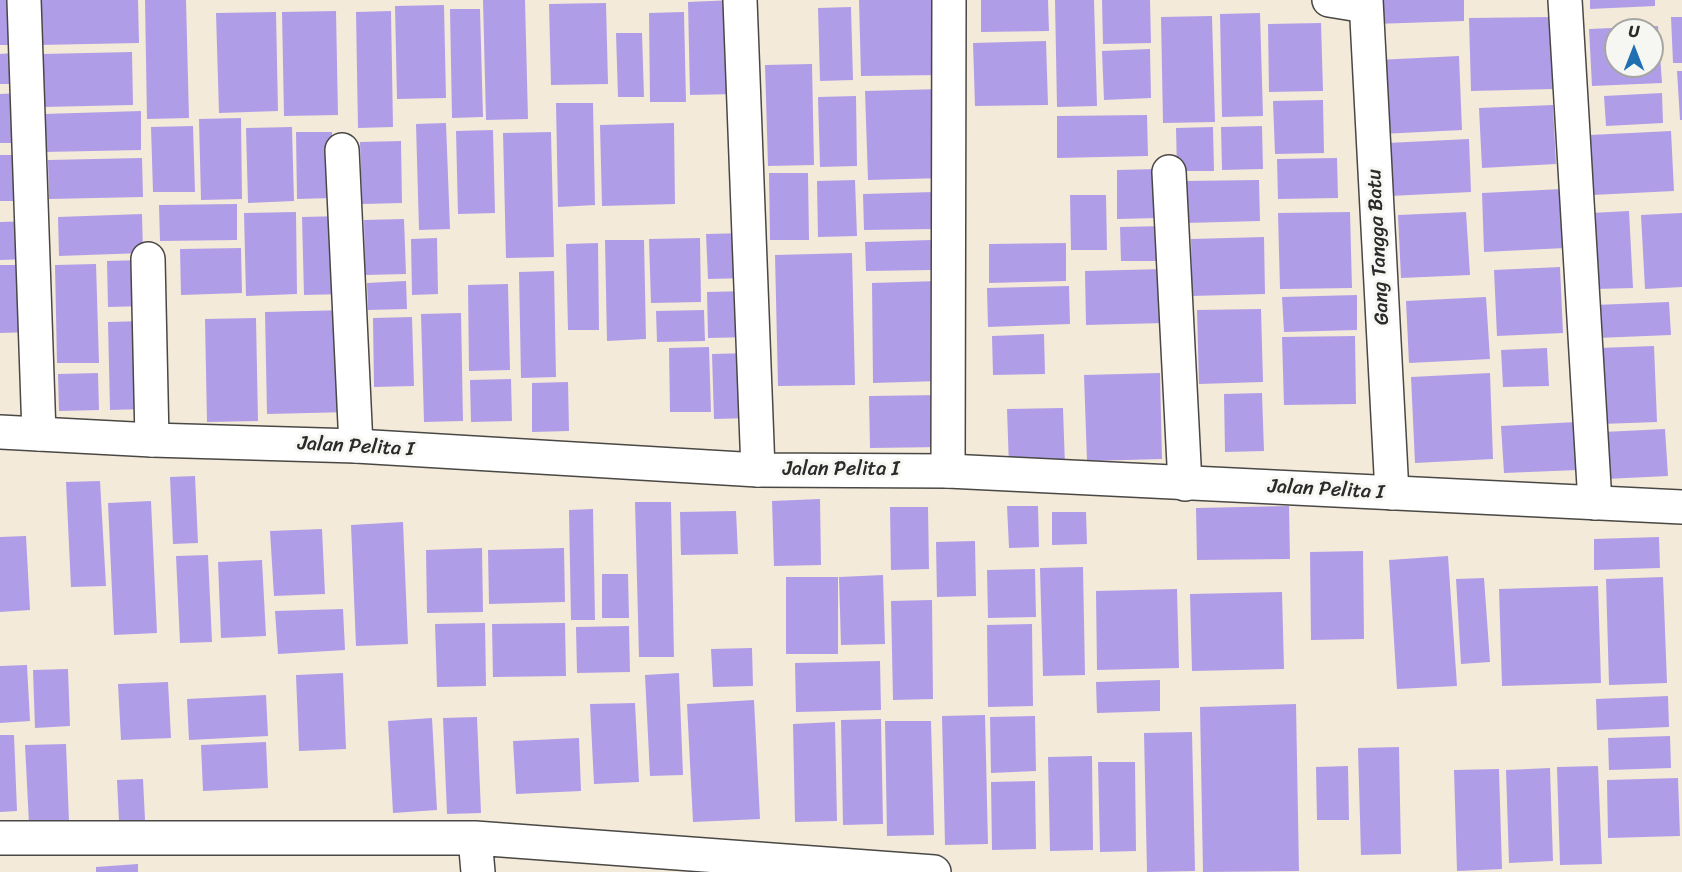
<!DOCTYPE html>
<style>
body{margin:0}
#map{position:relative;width:1682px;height:872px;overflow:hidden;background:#f4ead9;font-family:Sriracha,sans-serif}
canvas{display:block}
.north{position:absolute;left:1604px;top:18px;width:60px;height:60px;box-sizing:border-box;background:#f6f6f2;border:2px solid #a5a5a2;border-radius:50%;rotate:0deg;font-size:16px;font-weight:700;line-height:24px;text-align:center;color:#2b2b2b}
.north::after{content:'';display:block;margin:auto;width:21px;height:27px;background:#1f6fb2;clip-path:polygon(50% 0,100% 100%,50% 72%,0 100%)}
</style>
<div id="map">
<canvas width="1682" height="872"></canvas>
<div class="north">U</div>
</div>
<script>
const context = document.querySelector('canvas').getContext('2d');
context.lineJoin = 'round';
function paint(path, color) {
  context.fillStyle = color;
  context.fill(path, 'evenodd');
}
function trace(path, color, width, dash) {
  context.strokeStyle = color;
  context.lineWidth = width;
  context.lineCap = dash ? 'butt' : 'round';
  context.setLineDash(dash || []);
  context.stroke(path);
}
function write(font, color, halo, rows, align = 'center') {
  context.font = font + ' Sriracha,sans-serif';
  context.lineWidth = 6;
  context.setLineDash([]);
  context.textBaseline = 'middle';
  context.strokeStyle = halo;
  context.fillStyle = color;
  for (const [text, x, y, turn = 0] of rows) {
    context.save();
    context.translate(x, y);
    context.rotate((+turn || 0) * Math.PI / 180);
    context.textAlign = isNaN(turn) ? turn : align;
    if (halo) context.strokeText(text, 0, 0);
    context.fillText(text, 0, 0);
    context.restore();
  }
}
paint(new Path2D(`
 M0 0H15L16 45H0Z
 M37 0H138L139 43 38 45Z
 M145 0H186L189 118 147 119Z
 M483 0H525L528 119 486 120Z
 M735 0 736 94 690 95 688 2Z
 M859 0H940L941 75 861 76Z
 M981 0H1048L1049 31 981 32Z
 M1055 0H1094L1097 106 1057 107Z
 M1102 0H1150L1151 43 1103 44Z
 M1374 0H1464V21L1374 24Z
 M1590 0H1655V6L1590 9Z
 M606 3 608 84 551 85 549 4Z
 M444 5 446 98 397 99 395 6Z
 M851 7 853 80 820 81 818 8Z
 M450 9H480L483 117 452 118Z
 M336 11 338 115 284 116 282 12Z
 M391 11 393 127 358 128 356 12Z
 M276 12 278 111 219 113 216 13Z
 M684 12 686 102H650L649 13Z
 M1260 13 1263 116 1222 117 1220 14Z
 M1212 16 1215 122 1163 123 1161 17Z
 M1551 17 1553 89 1471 91 1469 18Z
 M1671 17H1682V63H1673Z
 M1321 23 1323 91 1269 92 1268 24Z
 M1658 26 1662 83 1592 86 1589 29ZM1616 30H1652V66H1616Z
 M616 33H642L644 97H618Z
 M1046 41 1048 105 975 106 973 43Z
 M1150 49 1151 98 1104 100 1102 51Z
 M132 52 133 105 43 107 42 54Z
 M13 53 14 84H0V54Z
 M1459 56 1462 130 1381 134 1377 60Z
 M812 64 814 165 768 166 765 65Z
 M1677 71H1682V120H1680Z
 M942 89 944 178 868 180 865 91Z
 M20 93 21 143H0V94Z
 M1662 93 1663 123 1606 126 1604 96Z
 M856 96 857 166 820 167 818 97Z
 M1323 100 1324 153 1275 154 1273 101Z
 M556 103H593L595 205 558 207Z
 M1553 105 1556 164 1482 168 1479 108Z
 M141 111V150L44 152V114Z
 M1147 115 1148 156 1057 158V116Z
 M241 118 242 199 201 200 199 119Z
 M446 123 450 229 419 230 416 124Z
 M674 123 675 204 602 206 600 125Z
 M193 126 195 192H153L151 127Z
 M1262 126 1263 169 1222 170 1221 127Z
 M292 127 294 201 248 203 246 128Z
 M1213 127 1214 171H1177L1176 128Z
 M493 130 495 213 458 214 456 131Z
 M1671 131 1674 191 1592 195 1590 135Z
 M296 132H332L333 198 297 199Z
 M551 132 554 257 506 258 503 133Z
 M1469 139 1471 192 1390 196 1387 143Z
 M401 141 402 203 362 204 360 142Z
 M0 155H15L16 201H0Z
 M142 158 143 197 49 199 48 160Z
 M1337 158 1338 198 1278 199 1277 159Z
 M1158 169 1159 218 1117 219V170Z
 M769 173H808L809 240H770Z
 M855 180 857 236 818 237 817 181Z
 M1259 180 1260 221 1185 223 1184 181Z
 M1562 189 1565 248 1484 252 1482 193Z
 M934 192V229L864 230 863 194Z
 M1070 195H1106L1107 250H1071Z
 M237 204V240L160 241 159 205Z
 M1629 211 1633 288 1595 289 1591 213Z
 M296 212 297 294 246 296 244 213Z
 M1350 212 1352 288 1280 289 1278 213Z
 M1466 212 1470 275 1401 278 1398 215Z
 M1682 213V287L1645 289 1641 215Z
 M142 214 143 253 59 256 58 217Z
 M343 216 344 294 304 295 302 217Z
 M404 219 406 274 365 275 364 220Z
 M31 221 32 259 0 260V222Z
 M1165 226 1166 261H1121L1120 227Z
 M748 233 749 278 708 279 706 234Z
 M1264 237 1265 294 1192 296 1191 239Z
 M437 238 438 294 412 295 411 239Z
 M700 238 701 302 651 303 649 239Z
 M605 240H644L646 339 607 341Z
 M932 240V270L866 271 865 242Z
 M598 243 599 330H568L566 244Z
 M1066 243V281L989 283V244Z
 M241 248 242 293 181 295 180 249Z
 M852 253 855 385 778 386 775 255Z
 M143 260 145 306 108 307 107 261Z
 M96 264 99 363H57L55 265Z
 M0 265H29L31 332 0 333Z
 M1560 267 1563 333 1497 336 1494 270Z
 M1164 269 1165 323 1086 325 1085 271Z
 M554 271 556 377 521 378 519 272Z
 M406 281 407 309 368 310 367 283Z
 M939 281 941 381 873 383 872 283Z
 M508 284 510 370 469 371 468 285Z
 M1069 286 1070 324 988 327 987 288Z
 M749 291 750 337 708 338 707 292Z
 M1357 295V330L1284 332 1282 297Z
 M1486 297 1490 359 1409 363 1406 301Z
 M1669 302 1671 335 1597 338 1595 305Z
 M1261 309 1263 382 1199 384 1197 310Z
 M348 310 351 412 267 414 265 312Z
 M704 310 705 341 657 342 656 311Z
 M461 313 463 421 424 422 421 314Z
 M412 317 414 386 374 387 373 318Z
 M256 318 258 421 207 422 205 319Z
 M144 321 146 409 110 410 108 322Z
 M1044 334 1045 374 993 375 992 336Z
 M1355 336 1356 404 1284 405 1282 337Z
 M1654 346 1657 422 1601 424 1598 348Z
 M709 347 711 412H670L669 348Z
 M1547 348 1549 386 1503 387 1501 350Z
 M751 353 752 418 714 419 712 354Z
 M98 373 99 410 59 411 58 374Z
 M1160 373 1162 459 1087 461 1084 375Z
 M1490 373 1493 459 1415 463 1411 377Z
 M511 379 512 421 471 422 470 380Z
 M568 382 569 431 532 432V383Z
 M1262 393 1264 451 1225 452 1224 394Z
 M942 395 944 447 870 448 869 396Z
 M1063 408 1065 466 1009 467 1007 409Z
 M1576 422 1578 470 1504 473 1501 426Z
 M1665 429 1668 476 1605 479 1603 432Z
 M195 476 198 543 173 544 170 477Z
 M100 481 106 586 71 587 66 482Z
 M820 499 821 565 774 566 772 501Z
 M151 501 157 633 114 635 108 503Z
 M635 502H671L674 657H639Z
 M1007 506H1038L1039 547 1009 548Z
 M1289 506 1290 559 1197 560 1196 508Z
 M890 507H928L929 569 891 570Z
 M593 509 595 620H571L569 510Z
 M736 511 738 554 681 555 680 512Z
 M1052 512H1086L1087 544 1052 545Z
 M403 522 408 644 356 646 351 525Z
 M322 529 325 594 274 596 270 531Z
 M26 536 30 610 0 612V537Z
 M1659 537 1660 568 1594 570V539Z
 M975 541 976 596 937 597 936 542Z
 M482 548 483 612 427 613 426 550Z
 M564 548 565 602 489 604 488 550Z
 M1363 551 1364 639 1311 640 1310 552Z
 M208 555 212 642 180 643 176 556Z
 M1448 556 1457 686 1397 689 1389 560Z
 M262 560 266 636 221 638 218 562Z
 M1083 567 1085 675 1043 676 1040 568Z
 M1035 569 1036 617 988 618 987 570Z
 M602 574H628L629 618H602Z
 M883 575 885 644 841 645 839 577Z
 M786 577H838V654H786Z
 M1663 577 1667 683 1609 685 1606 579Z
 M1484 578 1490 662 1461 664 1456 579Z
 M1598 586 1601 683 1502 686 1499 589Z
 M1177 589 1179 668 1097 670 1096 591Z
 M1282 592 1284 669 1192 671 1190 594Z
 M932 600 933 699 893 700 891 601Z
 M343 609 345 650 278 654 275 611Z
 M485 623 486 686 437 687 435 624Z
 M565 623 566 676 493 677 492 624Z
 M1032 624 1033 706 988 707 987 625Z
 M629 626 630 672 577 673 576 627Z
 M752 648 753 686 713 687 711 649Z
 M880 661 881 710 796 712 795 663Z
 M27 665 30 721 0 723V666Z
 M68 669 70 726 35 728 33 670Z
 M343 673 346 749 299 751 296 675Z
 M679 673 683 775 650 776 645 675Z
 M1160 680V711L1097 713 1096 682Z
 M168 682 171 738 121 740 118 684Z
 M266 695 268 736 189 740 187 699Z
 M1668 696 1669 727 1597 730 1596 699Z
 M754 700 760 819 693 822 687 704Z
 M635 703 639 782 594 784 590 704Z
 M1296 704 1299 871 1203 872 1200 707Z
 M985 715 988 844 945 845 942 716Z
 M1035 716 1036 771 991 773 990 717Z
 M477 717 481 813 447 814 443 718Z
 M432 718 437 810 393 813 388 721Z
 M881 719 883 824 843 825 841 720Z
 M885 721H931L934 835 887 836Z
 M835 722 837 821 795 822 793 724Z
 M1192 732 1195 871 1147 872 1144 733Z
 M0 735H14L17 811 0 812Z
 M1670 736 1671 768 1609 770 1608 738Z
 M579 738 581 791 516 794 513 741Z
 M266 742 268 788 203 791 201 745Z
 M66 744 69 822 29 824 25 745Z
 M1399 747 1401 854 1361 855 1358 748Z
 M1092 756 1093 850 1050 851 1048 757Z
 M1098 762H1135L1136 851 1100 852Z
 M1348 766 1349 820H1317L1316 767Z
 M1598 766 1602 864 1560 865 1557 767Z
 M1550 768 1553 861 1509 863 1506 770Z
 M1499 769 1502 869 1457 871 1454 770Z
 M1678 778 1680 836 1608 838 1607 780Z
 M143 779 145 820 119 821 117 780Z
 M1035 781 1036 849 992 850 991 782Z
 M138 864V872H96V867Z`), '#b09de8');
const street = new Path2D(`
 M24 0 39 434
 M740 0 758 470
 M1329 0 1366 6
 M1366 0 1392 493
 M1565 0 1595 503
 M342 150 356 446
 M1169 172 1185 484
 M148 259 152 440
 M948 471 949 0
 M0 838H475L934 872
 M475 838 478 872`);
const secondary = new Path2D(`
 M0 432 152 440 356 446 758 470 948 471 1682 507`);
trace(street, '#494845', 36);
trace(secondary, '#494845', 36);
trace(street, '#fff', 33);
trace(secondary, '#fff', 33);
write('20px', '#2b2b2b', '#f6f6f2', [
 ["Gang Tangga Batu",1379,247,-93],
 ["Jalan Pelita I",356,447,3],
 ["Jalan Pelita I",841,470],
 ["Jalan Pelita I",1326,490,3]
]);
</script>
